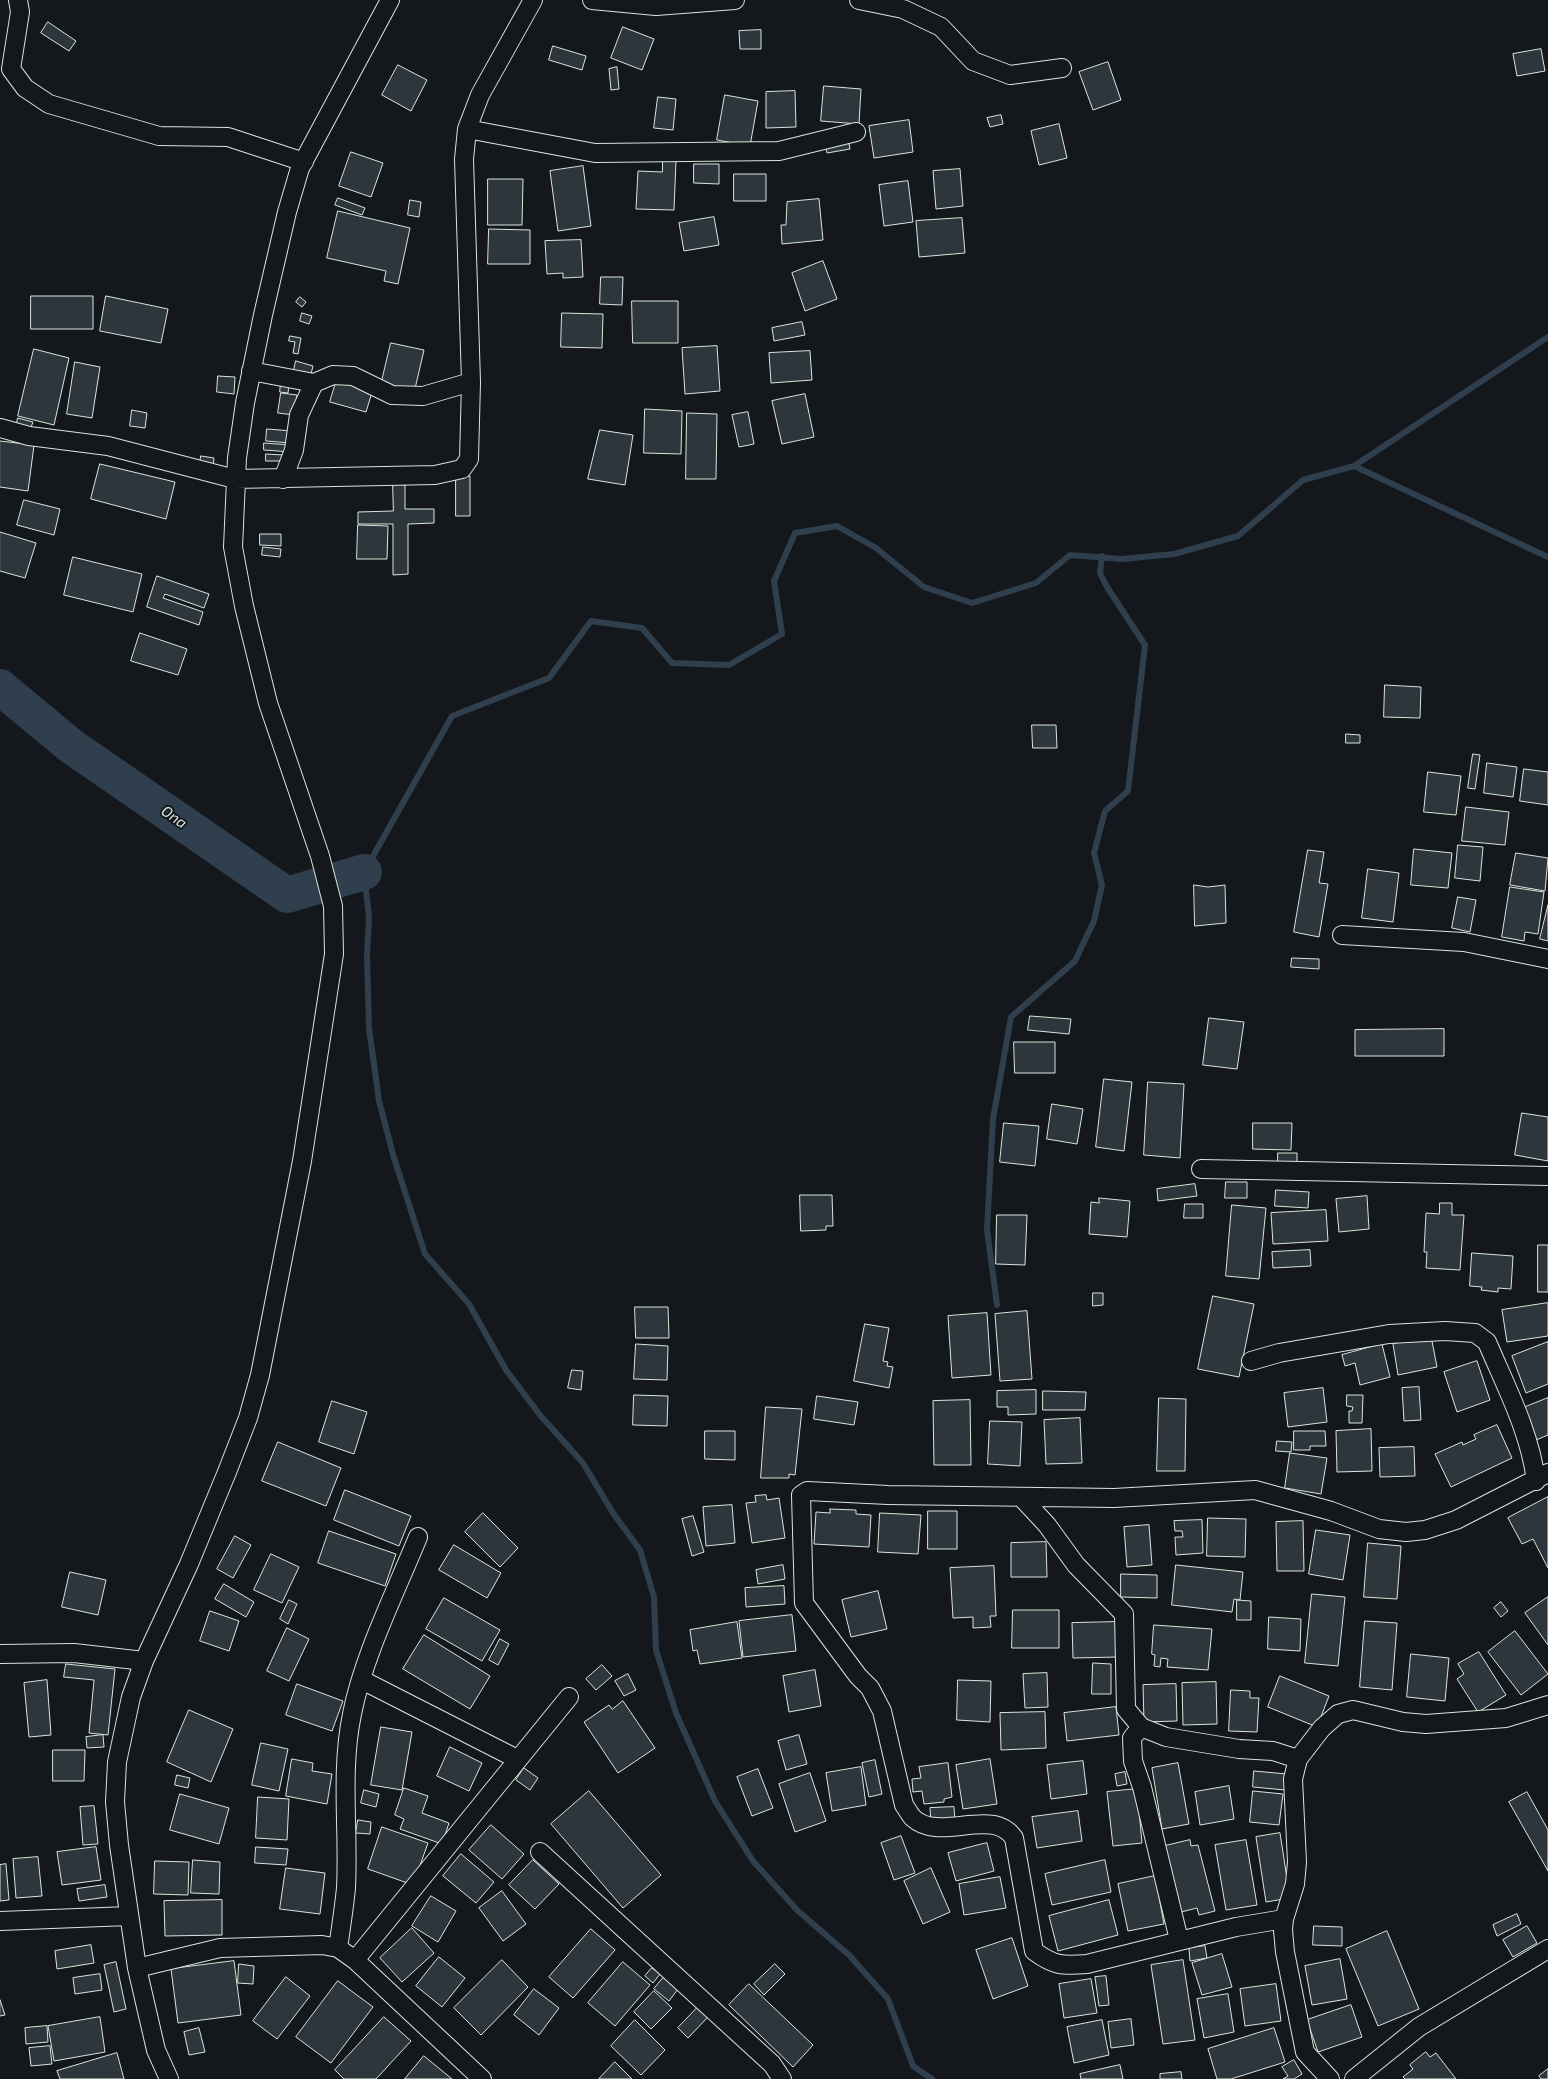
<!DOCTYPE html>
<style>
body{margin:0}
canvas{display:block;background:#14181c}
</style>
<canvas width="1548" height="2079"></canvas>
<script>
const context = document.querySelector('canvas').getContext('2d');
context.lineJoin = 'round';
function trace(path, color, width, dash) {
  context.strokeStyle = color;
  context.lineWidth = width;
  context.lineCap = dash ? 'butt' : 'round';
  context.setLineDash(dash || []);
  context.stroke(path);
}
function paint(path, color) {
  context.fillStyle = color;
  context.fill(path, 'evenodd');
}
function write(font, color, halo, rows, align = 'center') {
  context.font = font + ' "Exo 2",sans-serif';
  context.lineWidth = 4;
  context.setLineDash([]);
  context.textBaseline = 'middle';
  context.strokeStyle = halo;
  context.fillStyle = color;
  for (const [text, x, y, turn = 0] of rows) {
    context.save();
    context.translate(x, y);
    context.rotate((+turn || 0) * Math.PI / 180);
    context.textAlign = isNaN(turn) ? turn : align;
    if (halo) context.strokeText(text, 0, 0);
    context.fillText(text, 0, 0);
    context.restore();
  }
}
trace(new Path2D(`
 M1354 466 1548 557
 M997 1305 987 1230 993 1119 1011 1017 1075 961 1094 921 1102 885 1094 853 1105 811 1128 791 1145 645 1107 587 1100 573 1102 556
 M932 2079 913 2066 888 1999 849 1955 798 1911 753 1861 715 1801 676 1713 656 1650 654 1597 640 1550 613 1513 583 1463 540 1415 506 1370 469 1304 425 1254 394 1158 379 1101 369 1028 367 956 369 917 364 872 452 716 549 678 591 621 642 628 672 663 729 665 782 634 774 581 795 533 837 526 876 548 924 587 972 603 1036 583 1070 555 1122 559 1174 554 1238 536 1303 480 1354 466 1548 337`), '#2f3f4d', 6);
trace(new Path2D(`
 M0 687 71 746 287 895 364 872`), '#2f3f4d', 36);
const building = new Path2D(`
 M48 22 76 41 69 51 41 33Z
 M623 27 654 39 642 70 611 58Z
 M761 30V49H740L739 31Z
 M553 46 586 56 582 70 549 60Z
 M1541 49 1545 71 1517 76 1513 54Z
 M1108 62 1121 100 1093 110 1079 72Z
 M398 65 427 80 411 111 382 95Z
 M617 67 619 89 611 90 609 69Z
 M824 86 861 89 859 124 821 121Z
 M795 91 796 127 766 128V92Z
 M725 95 758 101 750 146 717 140Z
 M658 97 676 99 673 130 654 128Z
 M1001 115 1003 124 990 127 987 118Z
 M909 120 913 152 874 158 869 126Z
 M1059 124 1067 158 1039 165 1031 131Z
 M848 138 850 149 827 153 825 142Z
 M351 152 383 163 371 197 339 186Z
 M663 159 676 160 674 210 636 209 638 171 662 172Z
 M694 164H719V184L694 183Z
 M583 166 591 226 558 231 550 171Z
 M960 169 963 206 936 209 933 171Z
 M734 174H766V201H734Z
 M488 179H523L522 225H488Z
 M908 181 913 222 884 226 879 185Z
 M338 198 365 208 362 215 335 205Z
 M819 199 823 240 782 244 781 225H786L787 202Z
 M410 200 421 202 419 217 408 215Z
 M338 211 410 228 398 284 384 281 386 271 327 258Z
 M714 217 719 245 684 251 679 223Z
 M962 218 965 253 919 257 916 221Z
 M489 229 530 230V264H488Z
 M581 240 583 277 563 278V273L547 274 545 241Z
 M823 261 837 299 805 311 792 273Z
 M601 277H623L622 305 600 304Z
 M31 296H93V329H31Z
 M106 296 168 309 161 343 100 331Z
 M300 297 306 302 302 307 296 302Z
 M632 301H678V343H633Z
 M302 313 312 316 309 324 300 321Z
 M562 313 603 314 602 348 561 347Z
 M802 322 805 335 774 341 772 328Z
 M290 336 301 338 298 354 293 353 295 342 289 341Z
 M391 343 424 350 414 393 381 385Z
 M717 346 720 391 685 394 682 348Z
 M34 349 69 358 54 425 18 416Z
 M810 351 812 380 771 383 769 353Z
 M296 361 313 366 310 378 293 374Z
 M75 362 100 367 92 418 67 414Z
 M218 376 235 377 234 394 217 392Z
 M337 379 373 389 366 412 330 402Z
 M281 383 289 384 288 393 280 392Z
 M281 393 297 395 294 415 278 413Z
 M805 394 814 437 782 444 772 401Z
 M645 409 682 411 681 454 644 453Z
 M132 410 147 413 145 428 130 426Z
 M748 412 754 444 739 447 732 415Z
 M687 413 717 414 716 479H686Z
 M18 418 33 422 30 430 16 427Z
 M267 429 292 431 291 443 266 441Z
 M600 430 633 435 625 485 588 479Z
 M0 441 34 445 28 491 0 487Z
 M264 443 292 445 291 452 264 450Z
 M266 454 284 455 283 461H266Z
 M201 456 214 458 213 467 200 464Z
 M100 464 175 482 166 519 91 499Z
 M456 476H470V516H456Z
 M393 484 405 485V509H434V523L408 524V574L393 575V524H358V512L393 511Z
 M24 500 60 509 54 535 17 525Z
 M358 525 388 526 387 559H357Z
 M0 532 36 543 25 578 0 571Z
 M260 534H281V546L260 545Z
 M263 547 281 549 280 557 262 555Z
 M73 557 142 574 133 612 64 595Z
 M157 576 209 594 204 608 165 594 163 598 203 612 199 625 147 607Z
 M140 633 187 649 178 675 131 661Z
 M1385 685 1421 687 1420 718 1384 717Z
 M1032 725H1056L1057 748H1033Z
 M1346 734 1360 735V743H1346Z
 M1473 754 1480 755 1475 789 1468 788Z
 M1487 763 1517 767 1513 797 1484 793Z
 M1524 769 1548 772V805L1520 801Z
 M1428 772 1461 776 1456 815 1424 812Z
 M1466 807 1509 812 1505 845 1462 841Z
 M1458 845 1483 847 1480 881 1455 878Z
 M1414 849 1452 853 1448 888 1411 885Z
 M1308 850 1324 852 1319 883 1328 884 1319 937 1294 932Z
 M1516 853 1548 858 1545 891 1510 885Z
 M1368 869 1399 873 1393 922 1362 918Z
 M1194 885 1208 887 1225 885 1226 923 1195 926Z
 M1510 887 1544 892 1538 934 1525 932 1524 941 1502 937Z
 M1458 897 1476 900 1470 932 1452 928Z
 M1548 905V941L1540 939Z
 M1292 958 1319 959V969L1291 967Z
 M1030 1016 1071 1019 1069 1034 1028 1030Z
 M1209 1018 1244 1022 1237 1069 1203 1065Z
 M1444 1029V1056H1355V1030Z
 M1014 1042H1055V1073H1015Z
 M1104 1079 1132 1082 1124 1151 1096 1147Z
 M1148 1082 1184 1084 1180 1158 1144 1155Z
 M1052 1104 1083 1109 1077 1144 1047 1139Z
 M1522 1113 1548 1117V1161L1515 1155Z
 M1004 1123 1039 1126 1035 1166 1000 1162Z
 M1253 1123H1292L1291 1150 1253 1149Z
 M1278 1153H1297V1165L1278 1164Z
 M1226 1182H1247V1198H1225Z
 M1195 1184 1197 1196 1158 1201 1157 1189Z
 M1276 1190 1309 1192 1308 1208 1275 1206Z
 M800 1195H832L833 1226H826V1230L801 1231Z
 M1367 1196 1369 1229 1339 1232 1336 1199Z
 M1099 1198 1130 1201 1127 1237 1089 1234 1091 1202 1099 1203Z
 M1440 1203H1452V1215H1464L1460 1270 1426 1268 1427 1252H1424L1426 1213 1439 1214Z
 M1185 1204H1203V1218H1184Z
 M1232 1205 1266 1208 1259 1279 1226 1276Z
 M1326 1210 1328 1241 1273 1244 1271 1213Z
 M997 1215H1027L1025 1265 996 1264Z
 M1538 1245H1548V1292H1538Z
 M1310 1250 1311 1266 1273 1268 1272 1252Z
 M1472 1253 1513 1256 1511 1289 1498 1288V1292L1481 1290 1482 1287 1470 1286Z
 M1093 1293H1103V1305L1093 1306Z
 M1213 1296 1254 1304 1239 1377 1198 1369Z
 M1548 1303V1336L1507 1342 1502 1310Z
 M635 1307H668L669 1338H636Z
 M1027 1311 1032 1379 1000 1381 995 1314Z
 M987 1313 991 1375 952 1378 948 1316Z
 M865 1324 889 1328 883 1361 888 1362 887 1366 893 1367 889 1388 854 1381Z
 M1431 1336 1437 1367 1398 1375 1393 1344Z
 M1548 1342V1384L1526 1393 1512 1356Z
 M636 1344 668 1346 667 1380 634 1379Z
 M1382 1344 1390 1377 1360 1385 1355 1363 1345 1366 1342 1355Z
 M1477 1361 1490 1400 1457 1412 1444 1372Z
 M572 1370 583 1371 581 1390 568 1388Z
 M1419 1387 1421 1420 1404 1421 1402 1388Z
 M1323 1388 1327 1422 1288 1427 1284 1393Z
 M1036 1390V1414L1008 1415V1407H997V1391Z
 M1043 1391 1086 1392 1085 1410H1043Z
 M634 1395 668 1396 667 1426 633 1425Z
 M1347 1395H1363L1362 1423H1349V1411H1352L1353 1407 1347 1406Z
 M817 1396 858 1402 854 1425 814 1419Z
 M1159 1398 1186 1399 1185 1471H1157Z
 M1548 1398V1435L1536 1440 1523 1408Z
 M970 1400 971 1465H934L933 1401Z
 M332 1401 367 1412 354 1454 319 1442Z
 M766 1407 802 1409 795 1475 789 1474V1478H761Z
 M1080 1418 1082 1463 1046 1464 1044 1420Z
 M990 1421 1022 1422 1020 1466 988 1464Z
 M1497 1425 1512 1458 1451 1487 1435 1454 1462 1442 1463 1445 1476 1439 1474 1435Z
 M1371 1429 1372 1471 1337 1472 1336 1431Z
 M705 1431H735V1460L705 1459Z
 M1294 1431H1325L1326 1446H1310V1450H1294Z
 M1277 1441 1292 1442 1291 1452 1276 1451Z
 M278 1442 341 1468 326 1506 262 1481Z
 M1414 1447 1415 1476 1380 1477 1379 1448Z
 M1290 1453 1327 1458 1321 1494 1285 1488Z
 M345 1490 411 1516 399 1546 334 1520Z
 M766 1495 767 1500 779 1498 785 1538 752 1543 746 1503 756 1502 755 1496Z
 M1548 1497V1568L1533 1539 1522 1544 1508 1518Z
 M732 1505 735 1543 706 1546 703 1507Z
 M830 1509 856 1510V1514L871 1515 869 1547 814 1544 816 1512 830 1513Z
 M928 1511H957V1549H928Z
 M483 1513 518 1548 500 1567 465 1532Z
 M880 1513 921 1515 918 1554 878 1552Z
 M693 1516 704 1552 692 1556 682 1519Z
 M1208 1518 1246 1519 1245 1557 1207 1556Z
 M1202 1520 1203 1553 1176 1555 1175 1537H1183L1182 1531H1175L1174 1521Z
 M1303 1521 1304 1571H1277L1276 1522Z
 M1149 1525 1152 1565 1127 1567 1124 1527Z
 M1316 1530 1350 1535 1343 1580 1309 1574Z
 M329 1531 396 1554 385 1586 318 1563Z
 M235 1536 251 1545 233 1578 217 1569Z
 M1046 1542 1047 1577H1011V1543Z
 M1368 1543 1401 1546 1397 1599 1364 1597Z
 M454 1545 501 1573 487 1598 439 1570Z
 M271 1554 299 1567 282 1603 254 1590Z
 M783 1565 785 1579 758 1584 756 1570Z
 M1176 1565 1243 1572 1240 1600 1234 1599 1232 1612 1172 1605Z
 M994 1566 996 1616H990L991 1627 973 1628V1617L953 1618 950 1568Z
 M70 1572 106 1580 98 1615 62 1607Z
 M1121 1574 1157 1575V1598L1121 1597Z
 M224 1584 254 1602 246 1617 215 1599Z
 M784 1586 785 1604 746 1607 745 1588Z
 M878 1591 887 1629 851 1637 842 1600Z
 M1312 1594 1345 1597 1338 1666 1305 1663Z
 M1548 1597V1645L1525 1613Z
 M444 1598 500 1630 482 1661 426 1629Z
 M289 1600 297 1604 288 1624 280 1619Z
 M1237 1600 1251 1601V1620H1237Z
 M1501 1602 1508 1611 1501 1617 1494 1608Z
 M1013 1610H1059V1648H1012Z
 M210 1611 239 1621 229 1651 200 1641Z
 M792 1615 796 1651 743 1657 739 1621Z
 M1269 1617 1301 1619 1300 1651 1268 1649Z
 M1365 1621 1397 1623 1392 1690 1360 1687Z
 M737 1622 742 1658 700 1664 697 1650 693 1651 690 1630Z
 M1117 1622 1118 1657 1073 1658 1072 1623Z
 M1154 1625 1212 1629 1208 1670 1167 1667 1168 1659 1161 1658 1160 1667 1154 1666 1155 1655 1152 1654Z
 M287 1628 309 1639 289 1681 267 1671Z
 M1515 1631 1548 1674 1521 1695 1488 1652Z
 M424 1635 490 1676 470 1709 403 1669Z
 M500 1639 509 1644 498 1665 489 1660Z
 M1479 1652 1506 1695 1478 1712 1457 1679 1464 1674 1458 1664Z
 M1411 1654 1449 1658 1445 1701 1407 1697Z
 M1093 1663 1111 1664V1694H1092Z
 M66 1664 115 1669 108 1735 89 1733 94 1680 64 1677Z
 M602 1665 612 1676 596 1690 586 1679Z
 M815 1670 821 1706 789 1712 783 1676Z
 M1047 1673 1048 1707 1025 1708 1023 1674Z
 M628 1674 636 1690 624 1696 615 1681Z
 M1280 1676 1329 1696 1317 1727 1268 1707Z
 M47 1680 51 1735 29 1737 24 1683Z
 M958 1680 991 1681 990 1722 957 1720Z
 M1216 1682 1217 1724 1183 1725 1182 1683Z
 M297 1684 343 1701 332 1731 286 1715Z
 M1176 1684 1177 1721 1144 1722 1143 1685Z
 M1231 1690 1250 1691V1698H1259L1257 1732 1229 1731Z
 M623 1701 655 1748 618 1773 584 1722 609 1705 612 1709Z
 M1116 1707 1119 1735 1067 1741 1064 1713Z
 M189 1710 233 1729 211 1782 167 1762Z
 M1045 1712 1046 1748 1001 1750 1000 1713Z
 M381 1727 412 1732 402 1790 371 1785Z
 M103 1735 104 1747 87 1748 86 1737Z
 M799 1735 807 1764 786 1770 778 1741Z
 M261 1743 288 1749 279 1791 252 1785Z
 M450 1747 482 1763 469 1791 437 1776Z
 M53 1750H85L84 1781H53Z
 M292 1759 313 1763 312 1771 332 1774 327 1804 286 1796Z
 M990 1759 997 1804 963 1809 956 1765Z
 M875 1760 882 1794 869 1797 862 1763Z
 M1083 1761 1087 1794 1051 1799 1047 1765Z
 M948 1763 952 1797 944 1799V1802L924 1804 922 1791 913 1792 912 1779 921 1778 919 1767Z
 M1178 1763 1189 1824 1162 1829 1152 1768Z
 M861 1767 866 1805 832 1811 826 1773Z
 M524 1768 538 1778 530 1790 516 1780Z
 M758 1769 773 1808 752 1816 737 1777Z
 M1254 1771 1287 1774 1285 1790 1253 1787Z
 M1125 1772 1127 1784 1117 1786 1115 1774Z
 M810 1773 826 1821 795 1832 779 1784Z
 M177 1775 190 1778 188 1788 175 1785Z
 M1229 1786 1234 1819 1200 1825 1195 1792Z
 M404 1788 428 1796 422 1813 449 1823 442 1844 400 1829 404 1819 395 1815Z
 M1137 1789 1142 1843 1113 1846 1107 1792Z
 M364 1790 379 1794 376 1807 361 1803Z
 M589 1791 661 1875 623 1908 551 1824Z
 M1253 1791 1283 1794 1279 1825 1250 1822Z
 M1527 1792 1548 1830V1871L1509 1802Z
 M180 1794 229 1808 219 1844 170 1830Z
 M258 1797 289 1799 287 1840 256 1838Z
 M94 1806 98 1844 83 1845 80 1807Z
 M954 1807 955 1822 931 1823 930 1808Z
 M1078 1811 1082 1841 1037 1848 1032 1817Z
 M358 1820 371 1822 370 1834 356 1833Z
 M491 1825 524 1854 502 1879 469 1850Z
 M382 1827 428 1843 413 1885 368 1869Z
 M1280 1833 1290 1898 1266 1902 1256 1837Z
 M901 1836 915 1873 894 1880 881 1843Z
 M1190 1840 1191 1846 1198 1845 1215 1911 1199 1915 1197 1908 1181 1912 1165 1846Z
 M1246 1840 1257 1905 1226 1910 1215 1845Z
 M987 1843 994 1871 956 1881 948 1853Z
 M96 1847 101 1880 62 1885 57 1852Z
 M256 1847 288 1849 286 1865 255 1863Z
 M461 1854 494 1882 476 1903 443 1876Z
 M38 1857 42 1896 16 1898 13 1859Z
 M193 1860 220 1862 219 1894 191 1893Z
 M533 1860 559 1884 535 1909 509 1885Z
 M1105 1860 1111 1892 1052 1905 1045 1874Z
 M155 1861 189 1862 188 1895 154 1894Z
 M6 1864 9 1900 0 1901V1865Z
 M286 1868 325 1873 320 1914 280 1909Z
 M931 1868 950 1912 923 1924 904 1881Z
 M1155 1876 1164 1924 1128 1931 1118 1884Z
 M1000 1877 1006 1908 964 1915 959 1884Z
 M105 1885 107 1897 79 1901 77 1889Z
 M502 1891 526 1924 503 1941 479 1908Z
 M431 1896 456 1911 438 1942 412 1926Z
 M222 1900V1935L165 1936 164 1901Z
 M1109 1900 1118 1935 1058 1951 1049 1916Z
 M1517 1914 1521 1924 1497 1936 1493 1925Z
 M1314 1926 1342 1927V1946L1313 1945Z
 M1527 1926 1537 1943 1513 1957 1503 1940Z
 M412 1928 434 1953 402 1982 380 1958Z
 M591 1929 615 1950 573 1998 549 1977Z
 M1387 1931 1419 2009 1378 2026 1346 1949Z
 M1012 1938 1028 1986 993 1999 976 1950Z
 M91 1945 94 1963 57 1969 55 1951Z
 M1205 1946 1207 1958 1190 1961 1189 1948Z
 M1222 1954 1232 1987 1202 1995 1192 1963Z
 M439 1957 465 1978 442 2007 416 1986Z
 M1340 1959 1347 1999 1312 2005 1305 1966Z
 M502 1960 528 1987 481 2035 454 2008Z
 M1183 1960 1195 2040 1163 2044 1151 1965Z
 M234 1961 241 2015 178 2023 171 1969Z
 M116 1962 126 2009 114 2012 104 1965Z
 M623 1962 650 1985 615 2026 588 2003Z
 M239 1964 254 1966 253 1984 238 1983Z
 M775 1964 785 1974 764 1995 754 1984Z
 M652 1968 660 1974 653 1983 645 1976Z
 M100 1974 102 1990 75 1994 73 1978Z
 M1106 1976 1109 2005 1099 2006 1095 1977Z
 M286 1977 310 1996 277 2039 253 2021Z
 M664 1977 678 1989 669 2001 654 1989Z
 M1091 1979 1097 2013 1064 2018 1059 1984Z
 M338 1981 373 2007 331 2063 296 2037Z
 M749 1984 813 2045 793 2067 729 2005Z
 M1276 1984 1281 2021 1245 2026 1240 1989Z
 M534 1989 559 2008 539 2035 514 2015Z
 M654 1991 672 2008 651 2029 634 2012Z
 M1228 1994 1234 2032 1204 2038 1197 1999Z
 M0 2000 5 2015 0 2016Z
 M1351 2005 1362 2037 1318 2052 1307 2020Z
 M698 2007 708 2017 688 2038 678 2028Z
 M100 2017 105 2052 54 2061 48 2026Z
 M384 2017 411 2041 376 2079H344L335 2070Z
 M1131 2019 1134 2045 1111 2048 1108 2022Z
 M635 2020 665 2050 641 2075 611 2046Z
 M1102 2020 1109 2055 1074 2063 1067 2027Z
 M47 2026 48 2042 26 2044 25 2028Z
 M199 2028 205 2052 189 2055 184 2032Z
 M1274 2028 1285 2062 1231 2079H1217L1208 2049Z
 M50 2046 52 2064 31 2066 29 2048Z
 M1426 2052 1430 2057 1436 2053 1456 2079H1405L1403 2077 1413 2069 1410 2065Z
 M117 2053 124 2079H60L57 2071Z
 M424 2056 452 2079H405Z
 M1294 2060 1302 2074 1294 2079H1283L1288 2076 1282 2067Z
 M615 2062 632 2079H599Z
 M1120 2065 1123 2079H1081L1080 2074Z
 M1548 2069V2079H1541L1539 2076Z
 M1181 2072 1182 2079H1160V2074Z`);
paint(building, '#2c363c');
trace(building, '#d8e6dc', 1);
const street = new Path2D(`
 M18 0 20 12 11 69 25 88 49 104 159 136 228 137 304 162
 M592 0 656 6 735 0
 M859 0 903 9 941 27 973 61 1010 75 1062 68
 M467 129 595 153 779 151 856 132
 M251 371 314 383 333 375 353 376 392 395 423 396 471 382
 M0 428 29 436 108 446 235 479 435 475 462 469 469 459 471 382 464 159 467 129 480 95 533 0
 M283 479 294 450 299 415 314 383
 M1342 935 1464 942 1548 959
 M1201 1169 1548 1176
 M1251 1361 1279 1353 1389 1334 1445 1331 1475 1333 1487 1342C1506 1387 1530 1432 1536 1481
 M1021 1497 1047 1525 1076 1565 1124 1614 1126 1709 1141 1727 1166 1737 1239 1749 1273 1751 1298 1759
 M0 1654 74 1653 144 1661
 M362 1680 517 1759
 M1141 1727 1132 1738 1133 1761 1142 1787 1179 1940
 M540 1852 772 2064 782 2079
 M1284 1919 1236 1927 1087 1964C1063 1966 1054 1966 1034 1951L1014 1838C992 1806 940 1843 913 1818 910 1815 907 1809 904 1805L882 1711 870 1688 858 1676 804 1603 801 1495 807 1491 888 1495 1114 1498 1255 1490 1331 1511 1379 1529 1406 1532 1425 1530 1456 1520 1548 1473
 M0 1921 129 1916
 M338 1948C341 1928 344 1908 346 1888 349 1830 340 1772 352 1714 363 1657 396 1591 418 1537
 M355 1960 569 1697
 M137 1968 220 1948 322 1945 338 1948 355 1960 482 2079
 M169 2079 156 2050 137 1968 119 1845 115 1802 117 1762 131 1697 144 1661 189 1564 227 1472 248 1418 260 1375 302 1161 334 954 333 906 320 856 268 703 244 606 233 547 237 458 245 403 263 315 287 212 300 168 390 0
 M1330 2079 1305 2052 1285 1952 1283 1930 1284 1919 1295 1884 1297 1862 1293 1779 1298 1759 1322 1728 1338 1714 1353 1710 1403 1722 1426 1724 1506 1718 1548 1705
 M1354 2079 1419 2027 1548 1949`);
trace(street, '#d8e6dc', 20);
trace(street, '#14181c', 18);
write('italic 15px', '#d8e6dc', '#14181c', [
 ["Ona",174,817,35]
]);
</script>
